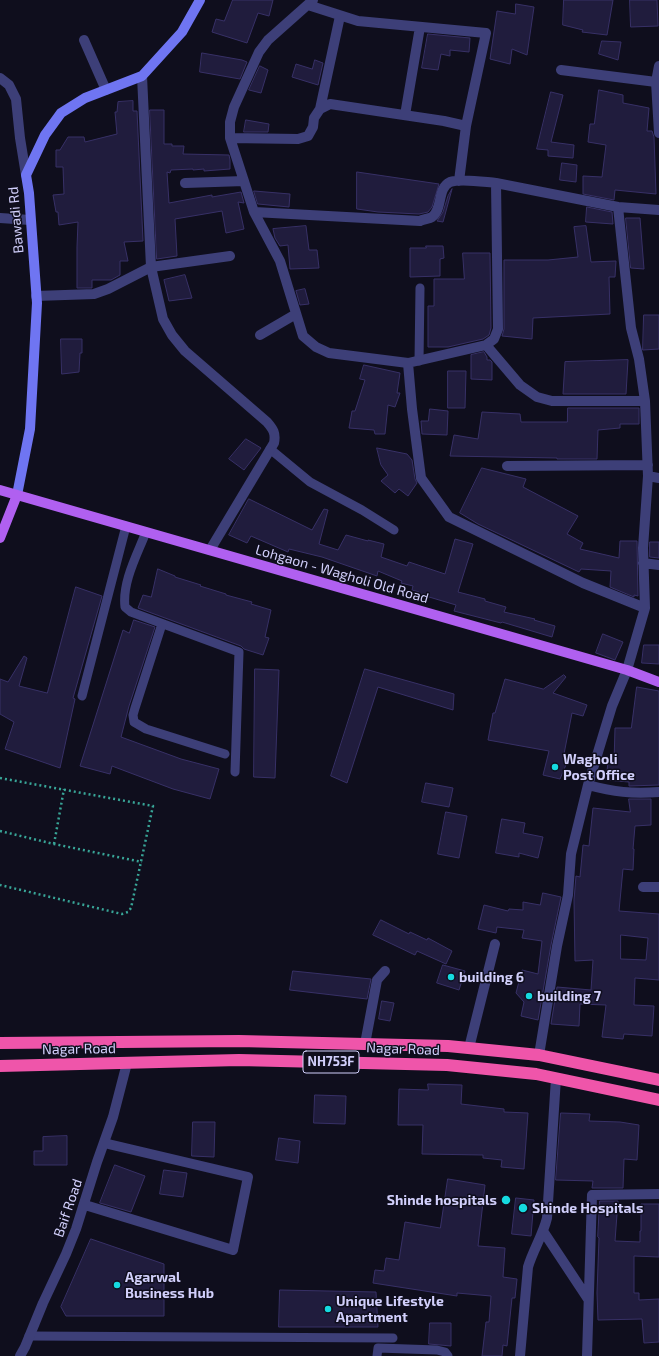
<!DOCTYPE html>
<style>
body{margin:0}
canvas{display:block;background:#0f0e1d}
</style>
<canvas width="659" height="1356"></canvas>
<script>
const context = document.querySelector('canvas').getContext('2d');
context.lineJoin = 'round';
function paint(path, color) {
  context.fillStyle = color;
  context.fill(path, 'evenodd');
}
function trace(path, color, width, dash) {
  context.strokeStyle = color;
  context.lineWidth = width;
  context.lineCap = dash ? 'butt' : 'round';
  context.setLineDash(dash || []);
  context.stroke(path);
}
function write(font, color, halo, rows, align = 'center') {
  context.font = font + ' "Exo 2",sans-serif';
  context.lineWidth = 3;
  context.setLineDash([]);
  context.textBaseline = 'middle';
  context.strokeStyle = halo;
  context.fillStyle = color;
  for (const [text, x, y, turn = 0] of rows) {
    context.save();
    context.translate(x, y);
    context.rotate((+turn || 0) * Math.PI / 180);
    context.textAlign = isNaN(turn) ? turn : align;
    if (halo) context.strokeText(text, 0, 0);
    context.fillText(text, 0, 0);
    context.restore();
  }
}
const building = new Path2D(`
 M233 0H273L269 16 258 13 247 43 212 32 216 19 224 21Z
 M564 0H613L607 35 582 32 583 30 563 25Z
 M630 0H657L658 26 631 27Z
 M516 4 534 7 527 55 512 49 510 64 490 59 497 11 515 14Z
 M428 34 470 38 469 52 450 50V56L441 54 438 70 422 68Z
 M602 41 621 42 618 60 599 54Z
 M202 53 242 60 247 62 240 79 200 72Z
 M315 60 323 63 318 85 292 77 296 64 312 69Z
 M260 66 268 70 261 93 249 90Z
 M599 90 623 95V103L649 108 647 131H652L654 137 656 194 615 190 614 200 583 194V176L602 177 606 145 588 142 590 124H594Z
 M551 92 563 95 551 142 574 145 573 158 548 156V150L537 149Z
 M133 101V111H137L143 241 124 242 128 261H120V275L111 280H92V288H77V247L78 222 59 225 58 212H56L53 195 64 194 63 167H56V150H60L68 137H84L85 142 117 134 115 112H117L118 102Z
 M150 110H164V144H172V146H184L183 154 229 155 230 160V169L204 171V169L193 170V169L171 170 170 173 167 172 169 203 212 195V197L241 192 244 203 238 202 244 229 226 233 222 211 175 219 177 256 157 259Z
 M246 120 269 124 268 132H244Z
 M562 163 577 165 576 182 560 180Z
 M357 172 439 184 432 207 428 212 419 214 378 212 357 209Z
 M452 189 443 222 437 221 443 212 448 196Z
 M254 191 290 194 289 207 258 204Z
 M587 207 612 212 613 224 586 222Z
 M626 218H640L644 269 631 268Z
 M306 226 309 250H317L319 268 290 269 288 245 280 246 275 238 273 229Z
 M586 226 591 262 616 261 615 277H609L610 314 533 318 532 339 502 336 504 329V260H548L578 257 574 227Z
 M426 246H443L444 258 440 259V276L410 277V248H426Z
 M463 253H490L491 328 489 335 483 339 448 347H428V306H434V279H464Z
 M185 275 192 298 169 301 164 280Z
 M305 289 309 304 300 305 296 291Z
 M644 315H659V349L643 350Z
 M61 339H82V353H80L79 372 62 374Z
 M484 352 487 357V360H490L492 362V380L471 379V355Z
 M628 360 626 394H563L565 362Z
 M364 365 400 373 397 393H400L395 407 388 405 385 434H375L374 430 349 428 352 411H355L365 380 360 379Z
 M448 371H466L465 408H448Z
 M568 408H639V424H620V428L598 430 597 459H557V458L450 456 454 435 478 439 482 412 520 414 521 422H567Z
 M430 409 448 411 447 435 422 434 421 421H428Z
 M246 439 261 448 244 470 229 459Z
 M377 448 407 454 412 460 415 479 417 483 408 496 399 489 395 493 381 481 388 475 381 465Z
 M482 468 526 479 523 487 578 516 567 534 583 543 580 549 619 558 620 541H637L638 596 634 595V597L610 587 611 571 581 569 579 572 478 524 460 513Z
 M249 499 312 530 324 509 328 510 319 544 338 550 346 535 368 541V540L384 544 381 557 407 566 409 562 445 574 455 539 473 544 458 592 485 599V601L506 607 504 612 535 619 534 620 555 626 552 637 502 622 501 623 454 611 456 605 419 594V592L412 590 413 586 401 583 402 581 378 571 377 576 322 557 289 549 288 552 251 536 247 543 229 535Z
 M650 542H659V558L650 557Z
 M158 569 175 576V577L201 585 200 586 226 594V595L252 602 251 604 271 610 265 637 269 638 263 655 244 649 241 646 138 608 143 595 151 597Z
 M76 587 102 596 73 698 75 699 60 768 5 749 14 722 0 714V679L8 682 24 656 27 658 19 686 47 693Z
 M134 620 155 627 129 706 121 737 181 759 219 769 210 799 173 789 112 766 110 774 80 766 123 630 129 633Z
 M603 634 623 642 615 660 596 653Z
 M644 645H659V664L642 663Z
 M255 669 279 670 275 778 254 777Z
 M365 669 454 694 453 710 378 687 347 783 331 776Z
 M564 675 566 677 553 693 587 705 583 716 572 713 563 759 568 760 560 779 543 775 549 751 488 740 493 713H495L505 679 543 689Z
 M637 687 659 691V785L629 786V782L606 780 608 762 614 763 615 728H631Z
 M426 783 453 788 449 807 422 802Z
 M629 799H651V825L635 826 633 849H634L633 870 623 869 619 911 659 914V980L635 978 634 1005 654 1006 652 1036 624 1034 623 1039 602 1037 606 1005 580 1004 579 1026 551 1024 557 987 591 990 593 960 575 961 574 900 576 876 580 877 583 845 589 846 593 808 630 812ZM621 935 648 938 646 960 621 959Z
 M446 812 467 816 459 858 438 854Z
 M502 819 525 823 523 833 543 837 538 858 519 853V857L496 853Z
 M543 893 561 897 551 945 538 1020 521 1016 524 1002 516 993 522 970 538 974 542 941 522 938 524 930 497 927 496 933 478 929 484 905 508 911 509 909 523 910V902L540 905Z
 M381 920 409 934 410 932 427 940 428 938 452 951 446 964 417 951 415 955 373 935Z
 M443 965 465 971 459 990 437 983Z
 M293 971 371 979 367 999 290 990Z
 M382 1001 394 1003 390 1021 379 1019Z
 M428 1084 462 1085 461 1104 504 1109V1112L528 1113 524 1169 501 1167 502 1160 483 1158V1155L422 1154 423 1125H398L399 1089 428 1090Z
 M315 1095 346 1096 345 1124 314 1123Z
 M561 1113 590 1114 589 1121 620 1122 639 1125 637 1160 624 1159 623 1188H592L593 1181 556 1180Z
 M193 1122H215L214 1157 192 1156Z
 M67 1136V1165H34V1151H43V1137Z
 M279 1138 300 1141 298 1163 276 1160Z
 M115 1165 145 1176 131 1212 100 1203Z
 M164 1170 187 1173 183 1197 160 1194Z
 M448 1179 485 1185 478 1246 505 1248 503 1277 517 1279 515 1298H512L507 1346 503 1345 502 1356H482L486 1322H489L491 1296 457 1293V1296L373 1283 375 1270 384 1271 386 1258 399 1260 405 1222 440 1228Z
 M516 1198 534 1200 531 1236 512 1234Z
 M600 1201H618L615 1241 640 1242V1231H641V1204H659V1257L634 1256V1293H639V1300L659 1299V1342L644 1343 642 1319 598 1320 597 1293 599 1238 598 1237Z
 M91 1239 164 1264V1316H66L61 1307Z
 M280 1290 376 1292 378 1327H279Z
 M430 1323H451V1346L429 1344Z`);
paint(building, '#201c3d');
trace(building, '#373066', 1);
trace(new Path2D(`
 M0 778 153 806 131 908 128 912 122 914 0 885
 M0 831 54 844 142 862
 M54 844 64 789`), '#38a597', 2.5, [2, 3]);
trace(new Path2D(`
 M419 361 420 288
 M270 449 310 482 362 510 394 530
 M146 532C137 555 122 582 125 607L131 612 239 652 235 772
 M162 624 135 708 133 715 134 722 146 729 225 754
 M82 696 126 526
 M29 1336 393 1338
 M377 1356 378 1348 437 1350 445 1352 448 1356`), '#3d3f78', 9);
trace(new Path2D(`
 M313 0 268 40 259 52 234 107 230 122V138L254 212 280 261 303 336 316 347 329 353 408 363 412 409 421 478 449 517 583 583 645 608 643 548 648 476 645 401 639 359 631 328 618 207
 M84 40 106 90
 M659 66 656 82 659 133
 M561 70 656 82
 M142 76 151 267 163 319 172 335 185 351 267 422C273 429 276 433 274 443L210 550
 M0 78 9 85 16 99 20 138 26 175
 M320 109 340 16
 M405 115 420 27
 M230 138 298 139 308 136 313 127 314 118 320 109 330 104 444 121 466 126 486 33 358 21 308 5
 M459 181 466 126
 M185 183 244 181
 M254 212 420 221C423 219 429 219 432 217 443 209 437 188 450 182 461 178 484 182 496 183
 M0 218 30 220
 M36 296 94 294 108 289 151 267 230 256
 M260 335 296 314
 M486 345 520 385 537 397 552 401H645
 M408 363 486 345 494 339 498 329 496 183 618 207 659 210
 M507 466 648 465
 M648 476 659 478
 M643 563 659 565
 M588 785C614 792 632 794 659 792
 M643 887H659
 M365 1044 377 980 385 971
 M469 1048 495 944
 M539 1055 557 946 568 895 571 854 588 785 612 706 627 670 645 608
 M85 1205 233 1250 248 1177 104 1143
 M543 1231 588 1299
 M20 1356 25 1347 43 1303 66 1254 76 1229 97 1162 113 1117 127 1063
 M520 1356 528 1267C533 1250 543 1235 547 1218L556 1078
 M587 1356 592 1195 659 1194`), '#3d3f78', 10);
trace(new Path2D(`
 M17 495 30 429 37 303 29 193 26 175 45 135 61 113 85 98 142 76 182 32 200 0`), '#6f75f2', 10);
trace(new Path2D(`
 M0 490 627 670 659 682
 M0 538 17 495`), '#b060f0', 10);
trace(new Path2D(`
 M0 1043 239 1041 448 1046 539 1055 659 1080
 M0 1066 239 1060 447 1065 536 1074 659 1100`), '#ef55aa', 12);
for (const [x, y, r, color] of [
 [555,767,4,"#15dae0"],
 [451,977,4,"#15dae0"],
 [529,996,4,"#15dae0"],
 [506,1200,5,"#15dae0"],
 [523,1208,5,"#15dae0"],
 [117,1285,4,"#15dae0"],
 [328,1309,4,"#15dae0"]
]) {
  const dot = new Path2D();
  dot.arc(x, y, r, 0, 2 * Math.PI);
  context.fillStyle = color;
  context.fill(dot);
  trace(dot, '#0f0e1d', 1.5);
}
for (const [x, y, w] of [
 [331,1062,56]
]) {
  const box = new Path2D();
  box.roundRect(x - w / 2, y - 11, w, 22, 3);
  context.fillStyle = '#0f0e1d';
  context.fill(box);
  trace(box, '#d1cffb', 1);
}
write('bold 13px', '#d1cffb', null, [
 ["NH753F",331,1062]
]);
write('14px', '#d1cffb', '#0f0e1d', [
 ["Bawadi Rd",16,220,-95],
 ["Lohgaon - Wagholi Old Road",342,574,16],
 ["Nagar Road",79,1049,-1],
 ["Nagar Road",403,1049,2],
 ["Baif Road",68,1208,-71]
]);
write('bold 14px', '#d1cffb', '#0f0e1d', [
 ["Wagholi",563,759],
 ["Post Office",563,775],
 ["building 6",459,977],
 ["building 7",537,996],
 ["Shinde hospitals",497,1200,"right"],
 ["Shinde Hospitals",532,1208],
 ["Agarwal",125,1277],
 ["Business Hub",125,1293],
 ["Unique Lifestyle",336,1301],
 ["Apartment",336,1317]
], 'left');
</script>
